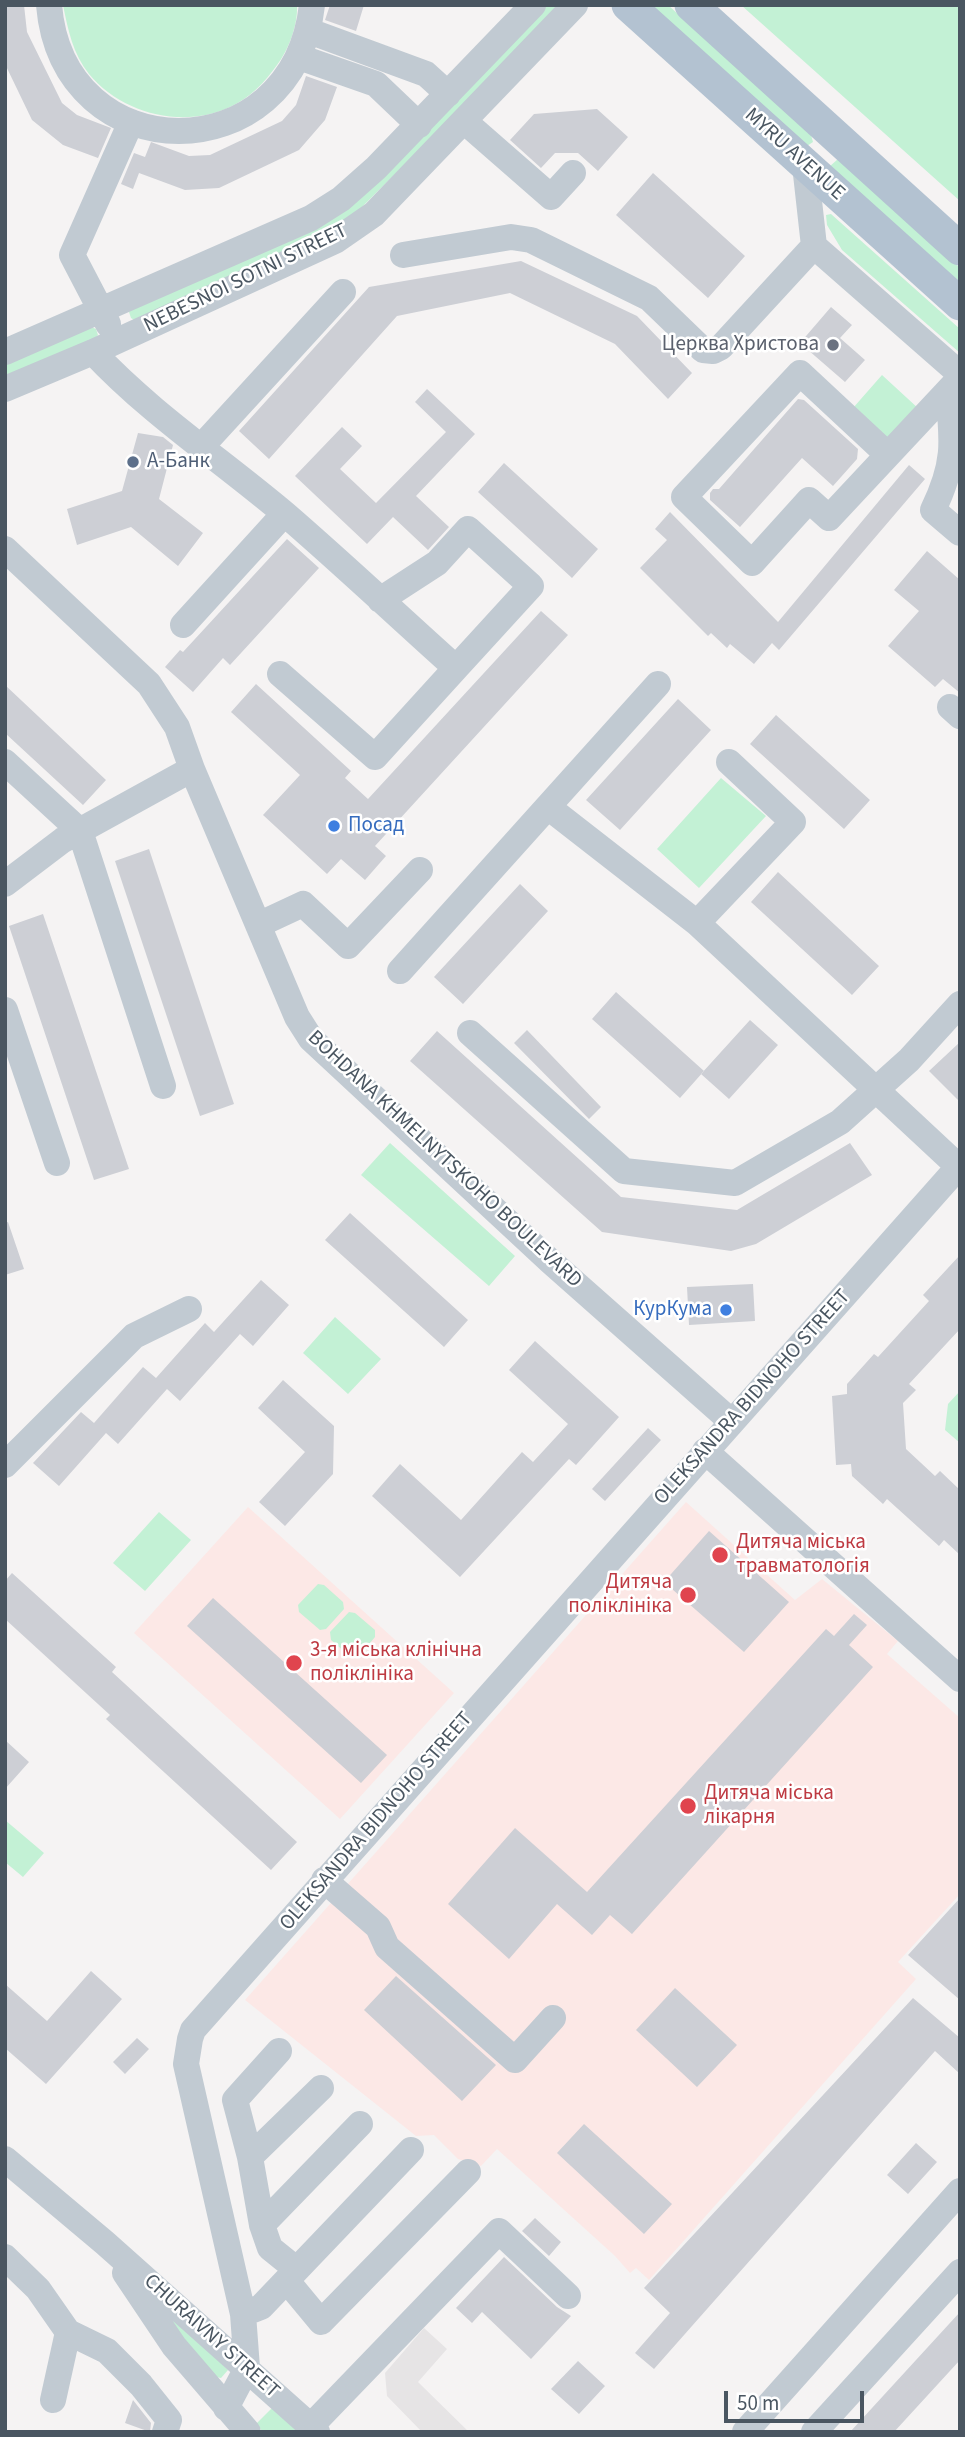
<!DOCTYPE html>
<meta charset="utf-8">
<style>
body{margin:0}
#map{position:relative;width:965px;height:2437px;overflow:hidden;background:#f5f3f3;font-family:"Source Sans 3",sans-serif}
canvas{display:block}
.frame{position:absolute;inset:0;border:7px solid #4a5661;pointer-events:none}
.scale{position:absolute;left:724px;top:2391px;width:140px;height:32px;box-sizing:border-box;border:4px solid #4a5661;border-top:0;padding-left:9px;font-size:21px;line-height:24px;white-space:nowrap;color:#4a5661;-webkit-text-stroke:5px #fff;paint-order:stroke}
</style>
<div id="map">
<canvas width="965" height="2437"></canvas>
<div class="frame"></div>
<div class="scale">50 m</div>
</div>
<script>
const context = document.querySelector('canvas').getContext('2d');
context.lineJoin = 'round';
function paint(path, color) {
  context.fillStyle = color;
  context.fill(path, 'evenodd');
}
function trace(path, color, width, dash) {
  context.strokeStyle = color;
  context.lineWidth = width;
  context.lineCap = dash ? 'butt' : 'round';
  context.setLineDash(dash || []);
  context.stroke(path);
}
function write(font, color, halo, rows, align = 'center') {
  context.font = font + ' "Source Sans 3",sans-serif';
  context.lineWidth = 5;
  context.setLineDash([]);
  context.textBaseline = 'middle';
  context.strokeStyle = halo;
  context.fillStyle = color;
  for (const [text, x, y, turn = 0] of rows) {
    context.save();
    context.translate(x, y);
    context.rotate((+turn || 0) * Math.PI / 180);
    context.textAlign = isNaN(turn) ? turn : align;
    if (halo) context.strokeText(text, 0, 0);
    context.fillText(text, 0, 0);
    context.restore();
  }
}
paint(new Path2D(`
 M424 2328 447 2349 418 2382 469 2432H422L387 2396 385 2373Z`), '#e6e4e5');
paint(new Path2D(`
 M686 1502 795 1600 822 1579 898 1641 887 1654 960 1718V1894L898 1962 916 1979 649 2280 636 2268 630 2273 615 2256 497 2149 481 2166 458 2159 434 2135 416 2136 245 2000Z
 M248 1507 454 1693 340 1819 134 1633Z`), '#fce8e6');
paint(new Path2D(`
 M63 5H297C298 25 289 49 277 65 265 82 250 98 230 107 183 129 122 114 89 74 73 54 68 30 63 5Z
 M542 5H564L347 222 136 321 131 318 129 312 132 308 308 229Z
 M650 5H668L811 135 813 142 807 146Z
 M741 5H960V201Z
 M838 159 960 268V284L829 167Z
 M831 214 960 329V353L842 250 827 225 826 215Z
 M89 326 96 329 98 335 94 340 5 378V363Z
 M882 375 919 409 889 441 853 408Z
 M721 778 766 816 699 888 657 849Z
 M390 1143 515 1256 489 1286 361 1175Z
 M335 1317 381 1359 348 1394 303 1353Z
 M960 1391V1443L945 1430 948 1404Z
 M159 1512 191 1540 145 1591 113 1563Z
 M318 1584 324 1585 343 1602 344 1609 326 1629 320 1630 299 1612 298 1605Z
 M349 1612 355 1613 375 1630V1637L358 1657 352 1658 331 1640 330 1632Z
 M5 1820 44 1853 23 1877 5 1862Z
 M165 2306 228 2370 221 2378 216 2377 161 2311Z
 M274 2406 299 2432H263L256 2424Z`), '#c3f1d5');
paint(new Path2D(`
 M5 5H24L27 32 62 103 77 115 111 128 98 158 63 145 32 120 5 64Z
 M330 5H364L356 31 325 20Z
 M306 76 337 87 325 120 299 150 219 188 185 190 139 173 133 189 121 184 134 153 145 157 151 142 189 156 210 155 282 121 296 105Z
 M597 109 628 137 598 171 578 153H555L541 168 510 140 534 114Z
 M653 173 745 256 708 298 616 215Z
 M521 261 637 316 692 373 668 399 615 344 510 293 397 316 269 459 239 431 369 287Z
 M831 307 852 325 840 338 865 360 845 382 800 343Z
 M427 389 475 434 416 496 449 527 428 550 393 517 367 544 295 476 342 427 362 446 340 469 376 503 446 432 415 402Z
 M798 399 804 400 858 449 857 459 833 486 802 458 740 527 710 500V493L713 489H719Z
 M138 433 163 437 173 445 159 499 203 533 178 566 131 527 77 545 67 509 122 491Z
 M504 463 598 549 572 578 478 492Z
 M909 465 925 479 779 650 772 643 754 664 730 644 727 648 711 633 708 636 640 568 667 540 655 529 670 512 778 622Z
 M287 539 319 568 230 665 223 658 193 692 165 667 180 650 183 652Z
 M927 551 960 580V693L943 679 935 687 888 646 919 611 894 590Z
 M541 611 568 635 375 846 386 856 365 880 341 859 327 874 263 815 300 775 231 712 256 684 351 771 345 778 368 799Z
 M5 685 106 780 83 805 5 733Z
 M678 699 711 730 620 830 586 800Z
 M776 715 870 800 844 829 750 744Z
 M149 849 234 1104 200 1116 115 861Z
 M778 872 879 966 852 995 751 902Z
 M520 884 548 911 463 1004 434 977Z
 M43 914 129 1169 94 1180 9 926Z
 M616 992 704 1071 680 1098 592 1019Z
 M750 1020 778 1045 729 1099 701 1074Z
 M527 1030 601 1107 589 1119 514 1043Z
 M437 1031 621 1197 737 1210 850 1143 872 1175 756 1244 731 1251 602 1232 410 1061Z
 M960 1042V1102L929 1071Z
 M350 1213 468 1320 444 1347 325 1240Z
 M8 1222 24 1269 5 1275V1223Z
 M960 1255V1329L909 1384 916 1390 903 1403 906 1449 935 1476 940 1471 960 1490V1555L944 1540 939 1546 887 1499 883 1504 852 1476 851 1464 836 1465 832 1396 847 1394V1384L874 1354 878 1357 929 1301 923 1295Z
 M261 1280 289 1305 253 1346 240 1334 180 1401 167 1389 118 1444 106 1433 59 1486 33 1463 81 1412 94 1423 143 1367 156 1378 205 1323 214 1332Z
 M753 1284 755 1321 689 1325 687 1287Z
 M535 1341 619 1417 576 1465 569 1459 460 1577 372 1496 400 1464 461 1520 522 1452 533 1462 568 1424 509 1370Z
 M283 1380 334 1426 333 1474 285 1526 259 1502 305 1452 258 1408Z
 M648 1428 661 1440 605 1501 592 1489Z
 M709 1531 789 1602 744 1652 664 1582Z
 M12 1573 116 1667 112 1672 297 1842 271 1870 106 1719 110 1715 5 1619V1581Z
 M213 1598 387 1755 361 1783 187 1626Z
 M854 1614 867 1625 849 1645 873 1667 632 1934 610 1915 592 1935 557 1904 509 1959 448 1904 515 1828 587 1892 826 1629 834 1636Z
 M5 1740 29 1762 5 1789Z
 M960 1898V2000L908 1955Z
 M91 1971 122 1999 46 2084 5 2048V1984L47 2021Z
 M396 1976 496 2065 462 2101 364 2010Z
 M675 1988 737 2045 697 2087 636 2030Z
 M913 1998 960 2038V2074L935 2051 654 2369 635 2353 670 2313 644 2288Z
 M137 2038 149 2049 125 2074 113 2062Z
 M584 2124 672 2204 644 2234 557 2153Z
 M916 2143 937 2162 908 2194 887 2175Z
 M535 2218 561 2242 549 2256 522 2231Z
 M504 2257 557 2307 571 2316 531 2359 482 2312 472 2323 456 2308Z
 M960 2312V2360L894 2432H850Z
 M578 2361 605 2386 579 2414 551 2389Z
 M133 2400 151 2423 150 2432 125 2423Z`), '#cdcfd5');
trace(new Path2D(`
 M49 5C63 172 293 174 312 5
 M309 31 426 74 448 94
 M299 57 376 84 419 125
 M464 121 551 197 573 173
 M805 165 814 246 960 374
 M403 255 511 237 531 240 649 298 703 350 713 351 721 347 814 246
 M108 324 72 255 131 122
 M5 352 311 218 341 199 376 168 533 5
 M93 352C150 413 221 460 285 514 343 564 399 617 456 668L531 586 468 529 437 563 380 600
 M5 389 93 352 335 241 374 214 575 5
 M948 391C953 441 956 463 933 510L960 533
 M201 447 343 292
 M888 455 800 373 684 497 752 563 809 500 829 518 960 378
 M5 549 149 684 177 727 192 769 297 1017 311 1039 550 1261 732 1422
 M183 625 284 514
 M280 674 375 757 456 668
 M950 707 960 716
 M5 762 80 831 163 1086
 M548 807 697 923 960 1168
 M5 884 63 840 192 769
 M697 923 793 822 729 762
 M258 925 303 904 348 946 420 870
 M400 971 658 684
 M5 1010 57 1163
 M470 1033 624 1171 735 1183 840 1122 909 1060 960 1004
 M705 1451 960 1679
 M5 1465 134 1336 189 1309
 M324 1880 378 1927 387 1947 515 2060 553 2018
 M279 2051 235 2100 250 2157 262 2225 270 2248 296 2269
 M250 2157 321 2088
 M5 2159 105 2243 317 2432
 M262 2225 360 2124
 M5 2257 38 2289 68 2332 107 2351 141 2385 169 2420 165 2432
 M125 2273 174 2346 248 2432
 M287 2281 321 2322 468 2172
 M243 2314 261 2307 411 2150
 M53 2400 68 2332
 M226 2408 247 2368 243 2314 186 2064 190 2039 193 2030 960 1165
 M311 2426 499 2231 568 2296
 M745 2432 960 2191
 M814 2432 960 2272`), '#c1cad2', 26);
trace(new Path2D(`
 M628 5 960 304
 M691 5 960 249`), '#b3c2d1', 33);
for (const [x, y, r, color] of [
 [833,345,7,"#6b7280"],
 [133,462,7,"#5c6f8a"],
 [334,826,7,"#3f7fe0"],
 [726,1310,7,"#3f7fe0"],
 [720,1555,9,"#e0444e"],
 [688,1595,9,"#e0444e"],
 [294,1663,9,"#e0444e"],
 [688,1806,9,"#e0444e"]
]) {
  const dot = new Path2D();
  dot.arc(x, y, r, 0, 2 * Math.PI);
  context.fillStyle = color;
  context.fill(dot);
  trace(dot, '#fff', 2.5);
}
write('21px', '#4a5661', '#fff', [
 ["MYRU AVENUE",794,155,42],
 ["NEBESNOI SOTNI STREET",246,279,-26],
 ["BOHDANA KHMELNYTSKOHO BOULEVARD",444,1160,43],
 ["OLEKSANDRA BIDNOHO STREET",753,1398,-48],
 ["OLEKSANDRA BIDNOHO STREET",377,1822,-49],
 ["CHURAIVNY STREET",211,2337,42]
]);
write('21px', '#5b616d', '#fff', [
 ["Церква Христова",819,345]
], 'right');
write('21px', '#4e5e75', '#fff', [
 ["А-Банк",147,462]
], 'left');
write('21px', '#366cbe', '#fff', [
 ["Посад",348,826],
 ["КурКума",712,1310,"right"]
], 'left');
write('21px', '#be3a42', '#fff', [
 ["Дитяча міська",736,1543],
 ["травматологія",736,1567],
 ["Дитяча",672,1583,"right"],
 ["поліклініка",672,1607,"right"],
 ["3-я міська клінічна",310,1651],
 ["поліклініка",310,1675],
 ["Дитяча міська",704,1794],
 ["лікарня",704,1818]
], 'left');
</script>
